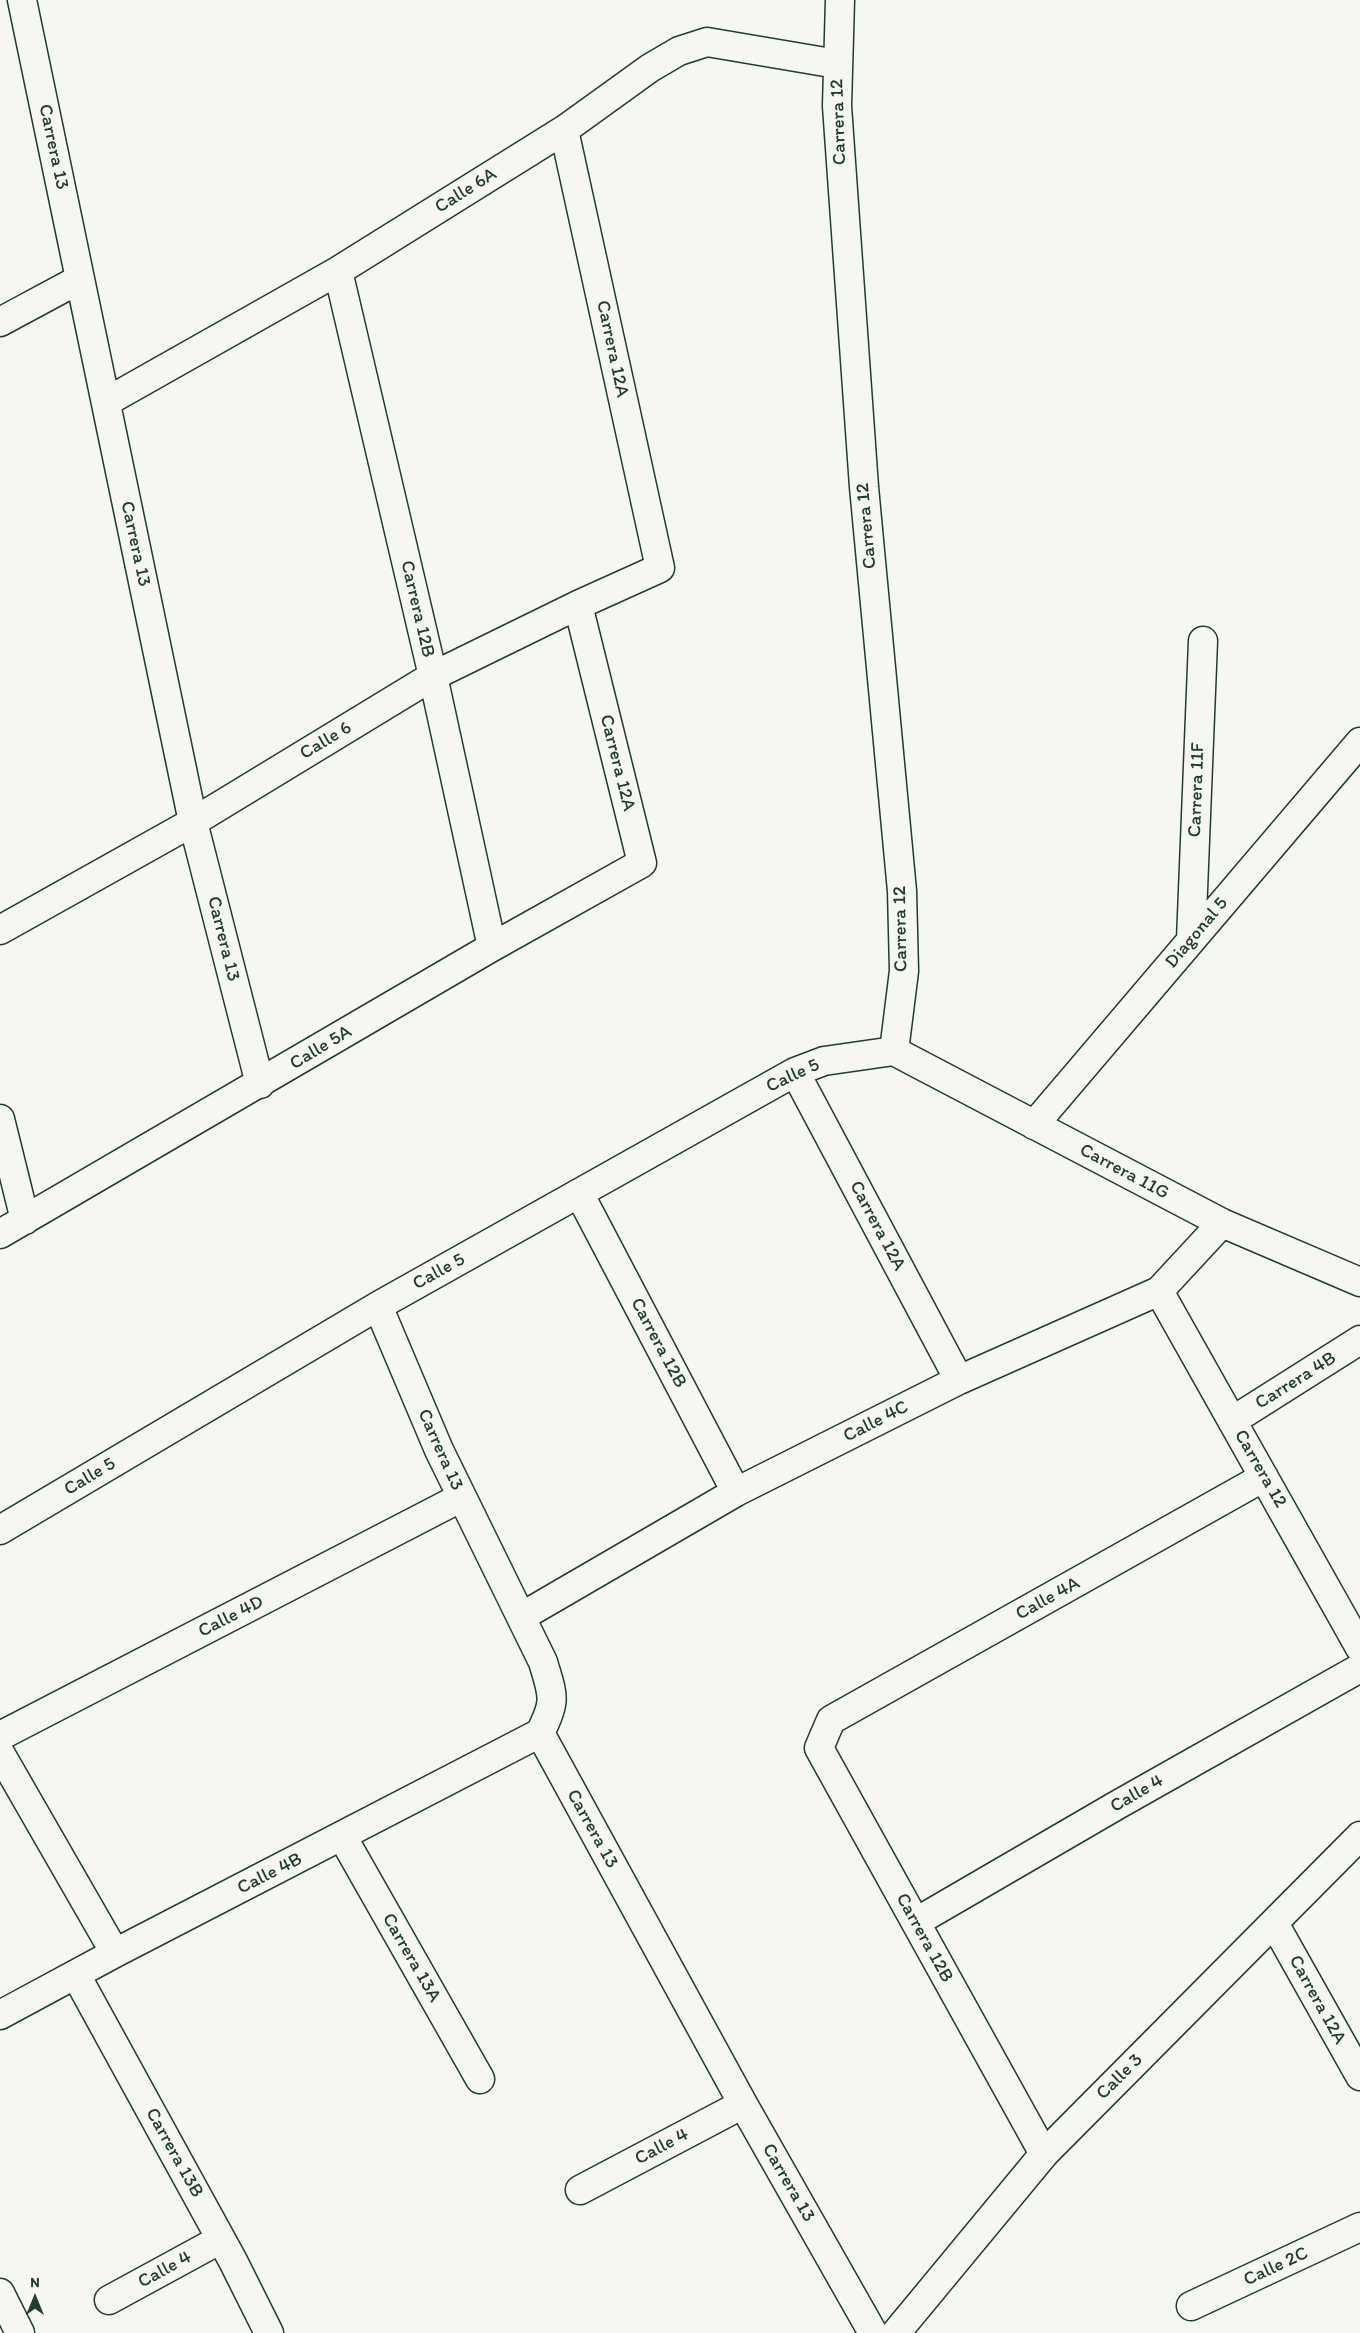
<!DOCTYPE html>
<style>
body{margin:0}
#map{position:relative;width:1360px;height:2333px;overflow:hidden;background:#f6f6f2;font-family:Itim,sans-serif}
canvas{display:block}
.north{position:absolute;left:10px;top:2273px;width:50px;height:50px;-webkit-text-stroke:4px #f6f6f2;paint-order:stroke;rotate:0deg;font-size:14px;font-weight:700;line-height:20px;text-align:center;color:#1f3d34}
.north::after{content:'';display:block;margin:auto;width:18px;height:22px;background:#1f3d34;clip-path:polygon(50% 0,100% 100%,50% 72%,0 100%)}
</style>
<div id="map">
<canvas width="1360" height="2333"></canvas>
<div class="north">N</div>
</div>
<script>
const context = document.querySelector('canvas').getContext('2d');
context.lineJoin = 'round';
function trace(path, color, width, dash) {
  context.strokeStyle = color;
  context.lineWidth = width;
  context.lineCap = dash ? 'butt' : 'round';
  context.setLineDash(dash || []);
  context.stroke(path);
}
function write(font, color, halo, rows, align = 'center') {
  context.font = font + ' Itim,sans-serif';
  context.lineWidth = 4;
  context.setLineDash([]);
  context.textBaseline = 'middle';
  context.strokeStyle = halo;
  context.fillStyle = color;
  for (const [text, x, y, turn = 0] of rows) {
    context.save();
    context.translate(x, y);
    context.rotate((+turn || 0) * Math.PI / 180);
    context.textAlign = isNaN(turn) ? turn : align;
    if (halo) context.strokeText(text, 0, 0);
    context.fillText(text, 0, 0);
    context.restore();
  }
}
const minor = new Path2D(`
 M22 0 193 822 260 1084
 M840 0 837 106 864 487 902 891 904 971 894 1051
 M338 271 433 676 492 947
 M0 322 80 279
 M106 402 338 271 564 130 650 68 679 51 707 42 837 64
 M0 930 193 822 433 676 578 605 660 568 564 130
 M1191 940 1203 641
 M894 1051 1222 1223 1360 1282
 M795 1072 959 1380
 M0 1119 25 1220
 M1034 1125 1360 742
 M579 1193 736 1492
 M0 1234 492 947 642 863 578 605
 M1159 1291 1360 1648
 M378 1306 439 1450 543 1662C553 1696 557 1700 540 1733L743 2104 873 2333
 M1232 1421 1360 1340
 M0 1530 378 1306 795 1072 824 1061 894 1051
 M521 1617 736 1492 959 1380 1159 1291 1222 1223
 M0 1736 462 1497
 M0 1753 115 1953
 M342 1836 480 2079
 M916 1922 1119 1804 1360 1668
 M1274 1923 1360 2076
 M76 1975 233 2261 269 2333
 M0 2015 115 1953 540 1733
 M1044 2154 819 1748 831 1720 1264 1477
 M580 2190 743 2104
 M0 2293 20 2333
 M109 2300 221 2239
 M1191 2306 1360 2227
 M896 2333 1044 2154 1360 1836`);
trace(minor, '#1f3d34', 31);
trace(minor, '#f6f6f2', 28);
write('19px', '#1f3d34', '#f6f6f2', [
 ["Carrera 12",839,122,-92],
 ["Carrera 13",53,147,78],
 ["Calle 6A",466,191,-32],
 ["Carrera 12A",612,349,78],
 ["Carrera 12",867,526,-95],
 ["Carrera 13",135,544,78],
 ["Carrera 12B",417,609,77],
 ["Calle 6",326,741,-31],
 ["Carrera 12A",617,763,76],
 ["Carrera 11F",1197,790,-88],
 ["Carrera 12",901,929,-91],
 ["Diagonal 5",1197,933,-50],
 ["Carrera 13",223,939,76],
 ["Calle 5A",321,1048,-31],
 ["Calle 5",793,1076,-25],
 ["Carrera 11G",1124,1172,28],
 ["Carrera 12A",877,1226,62],
 ["Calle 5",439,1272,-29],
 ["Carrera 12B",658,1343,62],
 ["Carrera 4B",1296,1381,-32],
 ["Calle 4C",876,1422,-27],
 ["Carrera 13",440,1450,66],
 ["Carrera 12",1260,1469,60],
 ["Calle 5",90,1477,-31],
 ["Calle 4A",1048,1599,-29],
 ["Calle 4D",231,1617,-27],
 ["Calle 4",1137,1794,-30],
 ["Carrera 13",592,1829,61],
 ["Calle 4B",270,1874,-27],
 ["Carrera 12B",924,1938,61],
 ["Carrera 13A",411,1958,60],
 ["Carrera 12A",1317,2000,61],
 ["Calle 3",1120,2077,-45],
 ["Calle 4",662,2147,-28],
 ["Carrera 13B",174,2153,61],
 ["Carrera 13",788,2183,60],
 ["Calle 2C",1276,2267,-25],
 ["Calle 4",165,2270,-29]
]);
</script>
